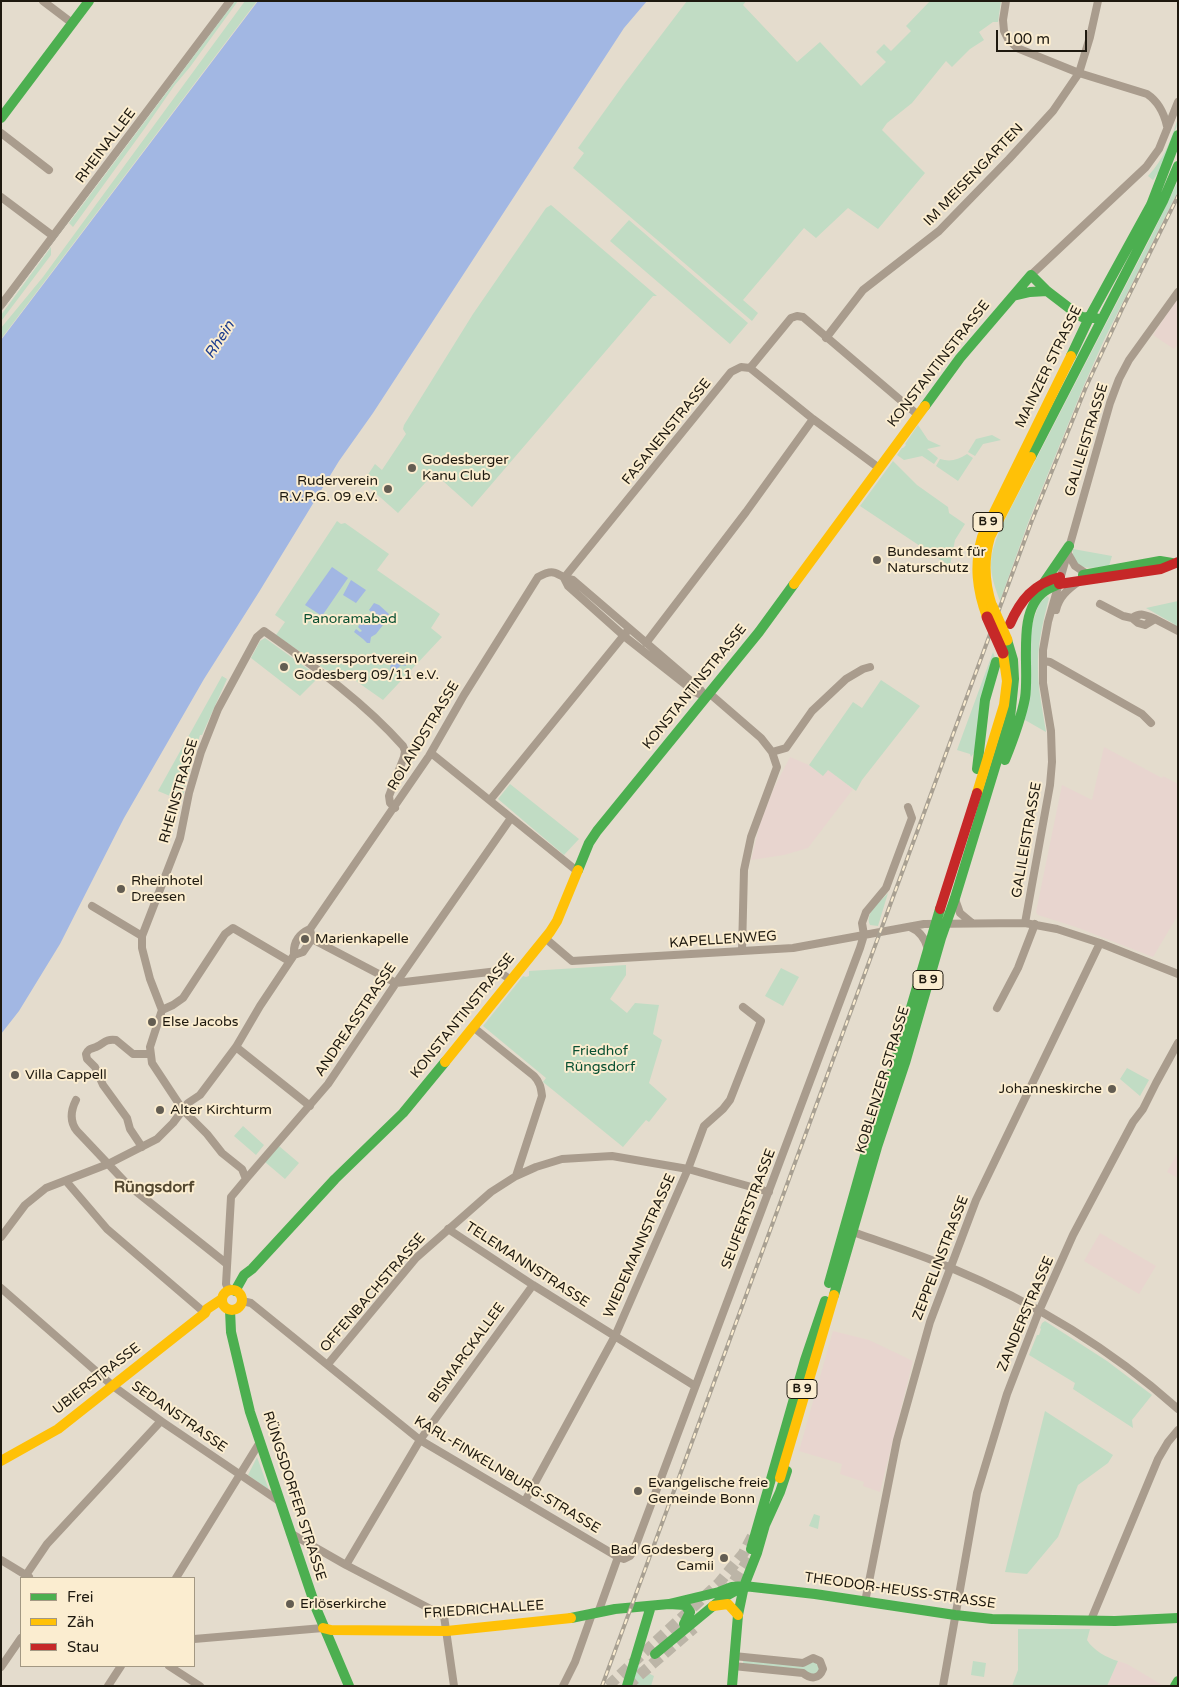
<!DOCTYPE html>
<meta charset="utf-8">
<style>
body{margin:0}
#map{position:relative;width:1179px;height:1687px;overflow:hidden;background:#e4dccd;font-family:"Varela Round",sans-serif}
canvas{display:block}
.frame{position:absolute;inset:0;border:2px solid #1e190f;pointer-events:none}
.legend{position:absolute;left:20px;top:1577px;width:175px;height:90px;box-sizing:border-box;background:#fbedd0;border:1px solid #a39883;margin:0;padding:6px 9px;list-style:none;font-size:15px;color:#1e190f}
.legend li{display:flex;align-items:center;gap:10px;height:25px}
.legend b{width:25px;border:1px solid #a39883}
.scale{position:absolute;left:996px;top:30px;width:91px;height:22px;box-sizing:border-box;border:2px solid #1e190f;border-top:0;padding-left:6px;font-size:15px;line-height:18px;white-space:nowrap;color:#1e190f;-webkit-text-stroke:4px #fbedd0;paint-order:stroke}
</style>
<div id="map">
<canvas width="1179" height="1687"></canvas>
<div class="frame"></div>
<ul class="legend">
<li><b style="height:6px;background:#4caf50"></b>Frei</li>
<li><b style="height:6px;background:#ffc107"></b>Zäh</li>
<li><b style="height:6px;background:#c62828"></b>Stau</li>
</ul>
<div class="scale">100 m</div>
</div>
<script>
const context = document.querySelector('canvas').getContext('2d');
context.lineJoin = 'round';
function paint(path, color) {
  context.fillStyle = color;
  context.fill(path, 'evenodd');
}
function trace(path, color, width, dash) {
  context.strokeStyle = color;
  context.lineWidth = width;
  context.lineCap = dash ? 'butt' : 'round';
  context.setLineDash(dash || []);
  context.stroke(path);
}
function write(font, color, halo, rows, align = 'center') {
  context.font = font + ' "Varela Round",sans-serif';
  context.lineWidth = 4;
  context.setLineDash([]);
  context.textBaseline = 'middle';
  context.strokeStyle = halo;
  context.fillStyle = color;
  for (const [text, x, y, turn = 0] of rows) {
    context.save();
    context.translate(x, y);
    context.rotate((+turn || 0) * Math.PI / 180);
    context.textAlign = isNaN(turn) ? turn : align;
    if (halo) context.strokeText(text, 0, 0);
    context.fillText(text, 0, 0);
    context.restore();
  }
}
paint(new Path2D(`
 M1178 297V344L1174 349 1153 335Z
 M1100 1233 1156 1266 1139 1294 1084 1261Z`), '#e8d5ce');
paint(new Path2D(`
 M1104 747 1162 778 1163 776 1178 784V915L1153 957 1076 927 1038 915 1036 912 1062 785 1092 800Z
 M790 757 809 765 822 775 828 769 853 789 808 848 784 855 751 860 760 823 774 788Z
 M1178 1152V1178L1167 1172Z
 M833 1331 869 1340 913 1361 880 1492 863 1486 864 1482 840 1474 842 1464 799 1451Z
 M1118 1661 1127 1664 1164 1686H1107Z`), '#e8d5cf');
paint(new Path2D(`
 M235 1H238L190 67 174 86 145 128 73 227 69 223Z
 M245 1H257L1 339V328L43 277Z
 M687 1H746L743 5 797 62 820 42 861 86 886 62 876 52 884 44 891 51 911 31 906 26 930 1H1001L998 22H993L979 32 984 40 970 49 952 67 946 61 912 103 887 123 882 130 925 173 878 229 848 208 816 238 804 228 743 300 758 313 752 321 573 168 584 153 578 148 624 84Z
 M1178 118V123L1160 173 1157 174 1153 180 1148 176C1164 159 1171 140 1178 118Z
 M1178 181V191L1104 340 1084 385 1028 523 1000 601C988 570 988 559 1000 529L1151 237Z
 M551 205 657 296H653L472 507 434 473 398 513 363 482 375 464 382 470 406 434 403 429 404 425 473 314 546 208Z
 M629 220 748 323 730 344 610 241Z
 M51 247V255L2 320 1 315Z
 M918 425 928 440 941 446 927 449 938 458 934 464 922 456 904 460 897 455 902 448H903L906 445 905 444Z
 M992 435 1001 440 983 444 975 456 968 452 976 439Z
 M967 454 973 458 958 481 936 466 940 459C950 462 958 460 967 454Z
 M893 461 917 485 948 507 949 513 965 524 955 540 950 566 860 506Z
 M337 521 341 524 345 523 389 554 377 570 440 614 431 628 442 637 383 700 346 674 342 681 276 635 285 622 275 615Z
 M1073 549 1112 556 1109 566C1094 568 1071 573 1073 549Z
 M1047 596 1049 598C1043 622 1037 645 1038 670 1038 691 1043 711 1046 732L1025 720 1031 627 1039 604Z
 M1178 601V628L1175 627 1174 624 1146 608Z
 M265 638 319 677 300 696 251 658 260 641Z
 M993 652 996 660 976 750 971 757 970 754 957 750Z
 M222 676 227 679 202 735H200L188 774 182 801 158 791Z
 M881 680 920 706 862 780 856 791 828 770 823 776 809 765 853 702 862 708Z
 M510 784 579 839 564 855 498 799Z
 M888 893 878 926 870 925C864 913 881 901 888 893Z
 M626 965V975L610 999 627 1013 635 1003 659 1005 653 1034 662 1040 649 1083 667 1099 649 1122 646 1120 623 1147 543 1082 546 1078 483 1026 523 976 526 977 529 976V971Z
 M781 968 799 977 783 1006 765 996Z
 M1127 1068 1149 1080 1140 1096 1120 1079Z
 M243 1126 264 1145 256 1155 234 1136Z
 M279 1146 299 1163 285 1179 265 1162Z
 M1045 1321 1107 1361 1152 1395 1132 1420 1133 1428 1073 1389 1075 1383 1029 1355 1037 1335H1039L1041 1329 1040 1328 1042 1323Z
 M1045 1411 1113 1455 1108 1463 1078 1485 1058 1537 1027 1574 1005 1572Z
 M257 1457 269 1490 248 1475Z
 M814 1514 820 1516 818 1529 809 1526Z
 M1018 1629H1090L1087 1640C1093 1650 1107 1658 1118 1661L1107 1686H1012L1018 1670Z
 M743 1660 815 1662 819 1667V1672L814 1675 743 1665Z
 M973 1661 986 1663 984 1677 971 1675Z
 M638 1665 642 1670 654 1676 651 1686H632Z`), '#c1dcc4');
paint(new Path2D(`
 M258 1H647L624 28 373 413 339 461 259 592 204 679 124 818 60 944 19 1011 1 1034V340Z
 M332 567 348 578 322 616 305 605Z
 M351 580 366 590 356 603 343 595Z
 M374 603 379 605 389 614 385 621 378 616 376 619 383 625 376 634 371 637 370 643H367L363 639 354 632 356 629 360 632 362 631 358 627 367 614 372 617 374 614 369 610Z
 M398 657 406 658V666L401 665 396 670H390L391 662H399Z`), '#a2b7e3');
trace(new Path2D(`
 M725 1595 750 1557 754 1546
 M608 1686 719 1583 743 1554 753 1535
 M627 1686 694 1628`), '#bcb5a7', 11, [11, 5.5]);
trace(new Path2D(`
 M43 1 72 23
 M1006 1 1003 20 1004 31 1008 39 1017 48 1079 73 1147 94C1159 102 1164 113 1167 126
 M1 133 49 170
 M1 197 53 236
 M1031 275 1146 167 1159 149 1178 102
 M1 305 230 1
 M826 338 863 290 939 231 1009 159 1053 111 1079 73 1090 37 1098 1
 M750 368 813 419 879 468
 M1067 552 1075 566 1087 574
 M564 578 731 372 741 367 750 368 791 318 797 316 803 317 918 415
 M564 578 568 586 624 636 695 692 703 696
 M1100 604 1123 616 1132 618 1138 623 1145 625 1155 619 1178 631
 M1056 610C1059 597 1067 590 1078 582
 M1132 618C1141 612 1146 615 1155 619
 M646 643 746 512 813 419
 M1043 661 1050 662 1142 714 1151 723
 M709 693 761 738 772 752 777 767 751 837 744 870 742 951
 M772 752 786 748 812 711 846 679 863 669 870 667
 M431 753 577 871
 M490 800 629 629
 M955 899 960 913 972 923
 M92 906 142 936
 M1025 923 1050 785 1052 762 1051 731 1043 683V650L1048 622 1110 403 1119 379 1129 360 1178 292
 M910 927C920 931 925 938 928 949
 M310 929 312 939 303 952 294 955C293 942 299 934 310 929L429 756 464 695 538 577C558 566 555 577 573 580L699 688 706 697
 M545 938 572 961 793 948 924 924 1025 923 1057 929 1100 943 1178 974
 M312 939 396 983 498 971 511 980
 M997 1008 1018 968 1035 924
 M162 1010 173 1005 183 998 225 934 233 928 289 961
 M473 1027 534 1076C540 1082 541 1088 542 1096L516 1176
 M236 1047 310 1106
 M76 1100C71 1110 69 1121 77 1131L128 1185 227 1264
 M142 1147 130 1129 127 1118 103 1085 95 1067 87 1059 86 1054C89 1048 91 1049 96 1047 105 1043 104 1039 116 1040L133 1054H150
 M246 1179 328 1084 396 983 511 818
 M66 1181 107 1229 205 1313
 M448 1229 533 1285 695 1386
 M851 1229 856 1233C887 1244 919 1254 949 1267 1031 1301 1111 1349 1178 1409
 M1 1237 25 1205 46 1188 108 1164 157 1139 173 1123 188 1103 200 1095 236 1047 260 1006 294 955
 M1 1288 113 1386 161 1421 279 1501
 M229 1291 226 1284 231 1197 246 1179 242 1169 222 1153 207 1134 183 1110 152 1063 150 1047 162 1010 150 979 142 948V936L180 838 189 793 201 752 218 709 257 637 264 631C313 666 362 700 403 746L405 751 404 757 389 796 390 803 395 808
 M242 1301 251 1303 420 1440 618 1557 624 1559 630 1556 634 1550 860 948 864 935 862 923 866 912 886 888 912 818 908 807
 M328 1364 416 1258 491 1192 516 1176 536 1167 562 1159 612 1156 688 1169 769 1192
 M525 1501 615 1336 688 1169 704 1126 723 1109 730 1100 761 1021 743 1007
 M290 1533 346 1565 444 1616 454 1686
 M1 1560 29 1577
 M346 1565 420 1440 533 1285
 M26 1575 47 1544 161 1421
 M176 1578 260 1442
 M865 1602 897 1440 930 1322 976 1200 1100 943
 M598 1613 618 1557
 M1091 1620 1158 1459 1168 1442 1178 1430
 M194 1639 323 1628
 M169 1666 200 1686
 M733 1666 803 1673C810 1679 819 1680 823 1669L820 1661 813 1658 803 1663 734 1656
 M1 1667 21 1638
 M108 1686 121 1666
 M563 1686 575 1662 592 1614
 M943 1686 977 1493 1007 1394 1039 1311 1073 1235 1133 1122 1143 1109 1156 1083 1178 1043`), '#a99c8d', 8);
trace(new Path2D(`
 M1 118 89 1
 M1013 296 1030 292 1047 291
 M1071 356 1089 318 1151 205 1178 135
 M925 406 960 358 1031 275 1047 291 1077 314 1082 317 1096 318
 M1031 457 1163 201 1178 166
 M1083 575 1160 561 1172 563
 M1045 581 1069 546
 M1005 760C1013 740 1021 719 1025 698 1030 667 1016 611 1045 591 1049 588 1055 586 1059 584
 M977 769 985 700 996 662
 M578 870 589 843 597 831 759 632 794 584
 M829 1283 871 1134 893 1069 940 909
 M235 1291 244 1275 252 1269 335 1179 403 1113 445 1062
 M834 1295 877 1147 905 1063 941 938 955 898 1010 718 1014 679 1013 660 1007 640
 M230 1310 231 1332 250 1412 316 1608 349 1686
 M751 1549 805 1360 825 1301
 M669 1604 685 1605 690 1612 684 1624
 M571 1618 615 1609 669 1604 719 1592 732 1587 744 1586 815 1594 955 1615 992 1619 1115 1621 1178 1618
 M655 1654 724 1597 744 1586
 M627 1686 651 1606
 M732 1686 738 1615 744 1586 757 1553 765 1525 780 1492 787 1471
 M1175 1686 1178 1681`), '#4caf50', 10);
trace(new Path2D(`
 M794 584 925 406
 M992 606C984 582 983 561 990 537L1031 457
 M987 617C977 590 974 565 982 537L1071 356
 M977 793 1004 705 1007 681 1003 653
 M445 1062 550 932 557 921 578 870
 M222 1300a10 10 0 1 1 20 0a10 10 0 1 1-20 0Z
 M1 1461 58 1429 205 1313 207 1309 222 1299
 M780 1478 834 1295
 M713 1606 728 1604 738 1615
 M323 1628 331 1630 447 1631 571 1618`), '#ffc107', 10);
trace(new Path2D(`
 M1059 584 1161 569 1178 562
 M1010 624C1020 601 1034 583 1060 577
 M940 909 977 793`), '#c62828', 10);
trace(new Path2D(`
 M1 311 234 1`), '#a8a092', 1);
const rail = new Path2D(`
 M602 1686 1031 523 1086 387 1124 305 1178 196`);
trace(rail, '#a8a092', 4);
trace(rail, '#fbedd0', 2, [5.5]);
trace(new Path2D(`
 M992 606 1007 640`), '#ffc107', 11);
trace(new Path2D(`
 M987 617 1003 653`), '#c62828', 11);
for (const [x, y, r, color] of [
 [412,468,5,"#635d52"],
 [388,489,5,"#635d52"],
 [877,560,5,"#635d52"],
 [284,667,5,"#635d52"],
 [121,889,5,"#635d52"],
 [305,939,5,"#635d52"],
 [152,1022,5,"#635d52"],
 [15,1075,5,"#635d52"],
 [1112,1089,5,"#635d52"],
 [160,1110,5,"#635d52"],
 [638,1491,5,"#635d52"],
 [724,1558,5,"#635d52"],
 [290,1604,5,"#635d52"]
]) {
  const dot = new Path2D();
  dot.arc(x, y, r, 0, 2 * Math.PI);
  context.fillStyle = color;
  context.fill(dot);
  trace(dot, '#fbedd0', 2);
}
for (const [x, y, w] of [
 [988,522,30],
 [928,980,30],
 [802,1389,30]
]) {
  const box = new Path2D();
  box.roundRect(x - w / 2, y - 9.5, w, 19, 4);
  context.fillStyle = '#fbedd0';
  context.fill(box);
  trace(box, '#1e190f', 1);
}
write('bold 12px', '#1e190f', null, [
 ["B 9",988,522],
 ["B 9",928,980],
 ["B 9",802,1389]
]);
write('14px', '#1e190f', '#fbedd0', [
 ["RHEINALLEE",106,146,-53],
 ["IM MEISENGARTEN",974,175,-46],
 ["KONSTANTINSTRASSE",939,364,-52],
 ["MAINZER STRASSE",1049,367,-64],
 ["FASANENSTRASSE",667,432,-51],
 ["GALILEISTRASSE",1087,440,-73],
 ["KONSTANTINSTRASSE",695,687,-51],
 ["ROLANDSTRASSE",424,736,-59],
 ["RHEINSTRASSE",179,791,-74],
 ["GALILEISTRASSE",1027,840,-80],
 ["KAPELLENWEG",723,940,-4],
 ["KONSTANTINSTRASSE",463,1016,-51],
 ["ANDREASSTRASSE",356,1020,-56],
 ["KOBLENZER STRASSE",883,1080,-73],
 ["SEUFERTSTRASSE",749,1209,-69],
 ["WIEDEMANNSTRASSE",640,1246,-66],
 ["ZEPPELINSTRASSE",941,1258,-69],
 ["TELEMANNSTRASSE",527,1265,33],
 ["OFFENBACHSTRASSE",373,1293,-49],
 ["ZANDERSTRASSE",1026,1314,-67],
 ["BISMARCKALLEE",467,1353,-54],
 ["UBIERSTRASSE",97,1379,-38],
 ["SEDANSTRASSE",179,1417,35],
 ["KARL-FINKELNBURG-STRASSE",507,1475,31],
 ["RÜNGSDORFER STRASSE",294,1496,72],
 ["THEODOR-HEUSS-STRASSE",900,1591,8],
 ["FRIEDRICHALLEE",484,1610,-4]
]);
write('14px', '#1e190f', '#fbedd0', [
 ["Godesberger",422,460],
 ["Kanu Club",422,476],
 ["Ruderverein",378,481,"right"],
 ["R.V.P.G. 09 e.V.",378,497,"right"],
 ["Bundesamt für",887,552],
 ["Naturschutz",887,568],
 ["Wassersportverein",294,659],
 ["Godesberg 09/11 e.V.",294,675],
 ["Rheinhotel",131,881],
 ["Dreesen",131,897],
 ["Marienkapelle",315,939],
 ["Else Jacobs",162,1022],
 ["Villa Cappell",25,1075],
 ["Johanneskirche",1102,1089,"right"],
 ["Alter Kirchturm",170,1110],
 ["Evangelische freie",648,1483],
 ["Gemeinde Bonn",648,1499],
 ["Bad Godesberg",714,1550,"right"],
 ["Camii",714,1566,"right"],
 ["Erlöserkirche",300,1604]
], 'left');
write('14px', '#095032', '#fbedd0', [
 ["Panoramabad",350,619],
 ["Friedhof",600,1051],
 ["Rüngsdorf",600,1067]
]);
write('italic 15px', '#1d3d8e', '#fbedd0', [
 ["Rhein",220,340,-57]
]);
write('bold 16px', '#544830', '#fbedd0', [
 ["Rüngsdorf",154,1188]
]);
</script>
